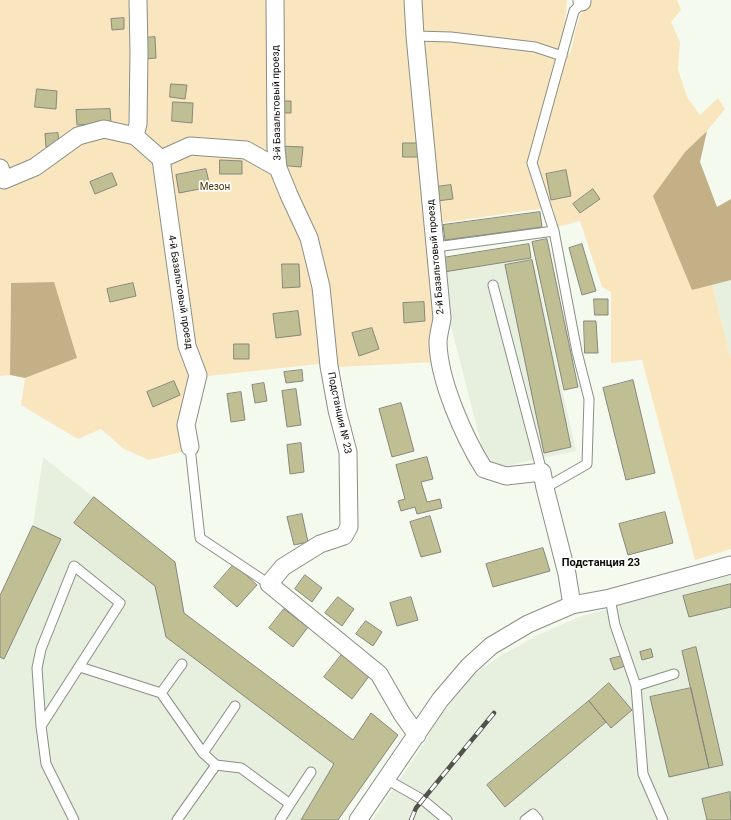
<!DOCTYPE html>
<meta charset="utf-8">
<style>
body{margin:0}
canvas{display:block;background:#f5faef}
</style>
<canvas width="731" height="820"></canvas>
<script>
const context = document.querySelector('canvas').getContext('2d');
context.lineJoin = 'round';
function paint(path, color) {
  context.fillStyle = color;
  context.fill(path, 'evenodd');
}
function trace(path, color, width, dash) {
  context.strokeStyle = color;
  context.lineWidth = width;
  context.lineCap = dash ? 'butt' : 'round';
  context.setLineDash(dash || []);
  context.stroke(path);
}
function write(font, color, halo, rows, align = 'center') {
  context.font = font + ' Roboto,sans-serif';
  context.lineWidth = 3.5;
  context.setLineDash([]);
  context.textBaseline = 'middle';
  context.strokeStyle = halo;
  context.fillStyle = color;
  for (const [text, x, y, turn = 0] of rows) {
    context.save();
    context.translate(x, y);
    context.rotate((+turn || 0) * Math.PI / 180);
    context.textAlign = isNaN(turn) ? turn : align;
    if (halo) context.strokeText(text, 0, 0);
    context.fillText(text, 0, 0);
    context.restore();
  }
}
paint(new Path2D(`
 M533 258 576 451 497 468 485 459 448 315 442 273Z
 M731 280V359L712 284Z
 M43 457 175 562 184 613 352 740 371 713 398 735 338 820H0V596L33 526Z
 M731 575V820H372L426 741 435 722 475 674 500 656 538 635 579 617 638 600Z`), '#e7f0de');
paint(new Path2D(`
 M0 0H567L563 46 570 54C575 37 576 11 593 0H677L681 10 671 22 680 42 678 69 687 97 700 115 718 98 725 109 707 131 685 152 674 168 692 290 712 284 731 359V549L695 560 642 360 611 363V292L602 287 580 221 557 227 553 207 441 223 434 362 339 367 319 364 208 376 192 421 194 449 149 460 124 449 101 429 78 439 21 405 25 378 77 358 11 283 10 375 0 376Z`), '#f9e6be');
paint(new Path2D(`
 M707 131 700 162 717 207 731 199V280L692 290 653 196 685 152Z
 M54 282 77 358 25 378 10 375 11 283Z`), '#c3b087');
const building = new Path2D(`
 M124 18V29L112 30 111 19Z
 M155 37 156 58 144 59 143 38Z
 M171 84 187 85 185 99 170 97Z
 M37 89 57 91 56 109 35 107Z
 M278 101H291V113H277Z
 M173 102 193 103 192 123 172 121Z
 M110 109 111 123 77 125 76 110Z
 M58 133 59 146 46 147 45 134Z
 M403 143H418V157H403Z
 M280 146 303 147 301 167 278 165Z
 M220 160 242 161V174H220Z
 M206 169 210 187 179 193 176 175Z
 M566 170 571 196 551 200 546 174Z
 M112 173 117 185 95 194 90 182Z
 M451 185 453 199 437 201 435 187Z
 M593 189 600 199 580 213 573 204Z
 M540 212 542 227 445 240 443 225Z
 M547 239 578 387 564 390 532 242Z
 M529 244 531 258 444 272 442 258Z
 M582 244 596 291 582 295 569 248Z
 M532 260 571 447 544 453 505 265Z
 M282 264H299L300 287 283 288Z
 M133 283 136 296 110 302 107 289Z
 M594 299H608V315H595Z
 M424 302 425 321 404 323 403 303Z
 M298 311 301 335 276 338 273 314Z
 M584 321H596L598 353H585Z
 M372 328 379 349 359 356 352 333Z
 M234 344H249V359H234Z
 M302 370 303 381 286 383 284 372Z
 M633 380 655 473 626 480 603 388Z
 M174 381 180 395 153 407 147 392Z
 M264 383 267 401 255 403 252 385Z
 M296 389 301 425 287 427 282 391Z
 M241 392 245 420 231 422 227 394Z
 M401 403 414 451 392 457 379 409Z
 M301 443 304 472 290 474 287 445Z
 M427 457 433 479 421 482 427 502 440 499 442 508 417 514 415 507 401 511 398 501 405 499 396 465Z
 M94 497 175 562 184 613 353 740 371 713 398 735 338 820H301L334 764 166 637 155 586 74 523Z
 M665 512 673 543 628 555 619 524Z
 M302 514 308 542 294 545 287 517Z
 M430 516 441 552 421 557 410 522Z
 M33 526 61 539 4 659 0 657V596Z
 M543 548 550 571 493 587 486 564Z
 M234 564 257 585 237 607 214 587Z
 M305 575 322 588 312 602 295 589Z
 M731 584V607L689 617 683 596Z
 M338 597 354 609 342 626 325 613Z
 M411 597 418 620 397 626 390 603Z
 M284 609 308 627 293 647 269 628Z
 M366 621 382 632 373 646 356 634Z
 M696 647 723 765 709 768 682 651Z
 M651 649 653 657 642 660 640 652Z
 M343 653 370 675 352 699 324 677Z
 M622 656 625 666 614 670 610 659Z
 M609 683 632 710 611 728 589 701Z
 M691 688 709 768 669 777 650 697Z
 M589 701 606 722 505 807 487 785Z
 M730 792 731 820H707L702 799Z`);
paint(building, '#bfbf93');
trace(building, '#87877d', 1);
const service = new Path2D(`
 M415 36 451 37 535 47 562 56
 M436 247 554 231
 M493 285 542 472
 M190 447 200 538 269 584
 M545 488 587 464 589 399 577 352 554 231 532 163 574 11 584 1
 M610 598 615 625 636 686 643 774 663 820
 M80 667 161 693 182 664
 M636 686 674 674
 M161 693 203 753 235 706
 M41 726 37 668 41 649 74 566 120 603 41 726 46 764 74 820
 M216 765 241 768 290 804 311 772
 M386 779 423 800 447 820
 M177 820 216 765 203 753
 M280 820 290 804
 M525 820 533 814 538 820`);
const minor = new Path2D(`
 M275 0 276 148 278 168 289 195 309 238 321 287 329 366 337 410 348 452 349 527 344 536 320 544 283 567 269 584 379 674 402 714 417 735
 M413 0 415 36 442 318C441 326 438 335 438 343 439 381 464 437 484 469L506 476 542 472 545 488 567 574 572 605
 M582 0V2
 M135 136 138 124 139 52 138 0
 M161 159 187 346 198 375 186 425 190 447
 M0 168 4 180 35 167 78 136 104 129 135 136 161 159 190 146 246 150 278 168
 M358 820 440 700 469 666 491 646 528 624 572 605 610 598 731 565`);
trace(service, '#8a8f85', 11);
trace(minor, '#8a8f85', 19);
trace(service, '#fff', 9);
trace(minor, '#fff', 17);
const rail = new Path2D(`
 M411 820 416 808 494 713`);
trace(rail, '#50534d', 4.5);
trace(rail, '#fff', 3, [9]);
write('10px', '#0b0d09', '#fff', [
 ["3-й Базальтовый проезд",277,103,-91],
 ["2-й Базальтовый проезд",436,257,-95],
 ["4-й Базальтовый проезд",180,292,81],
 ["Подстанция № 23",339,413,78]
]);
write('10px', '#483400', '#fff', [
 ["Мезон",215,187]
]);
write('bold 11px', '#0b0d09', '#fff', [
 ["Подстанция 23",601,563]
]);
</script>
